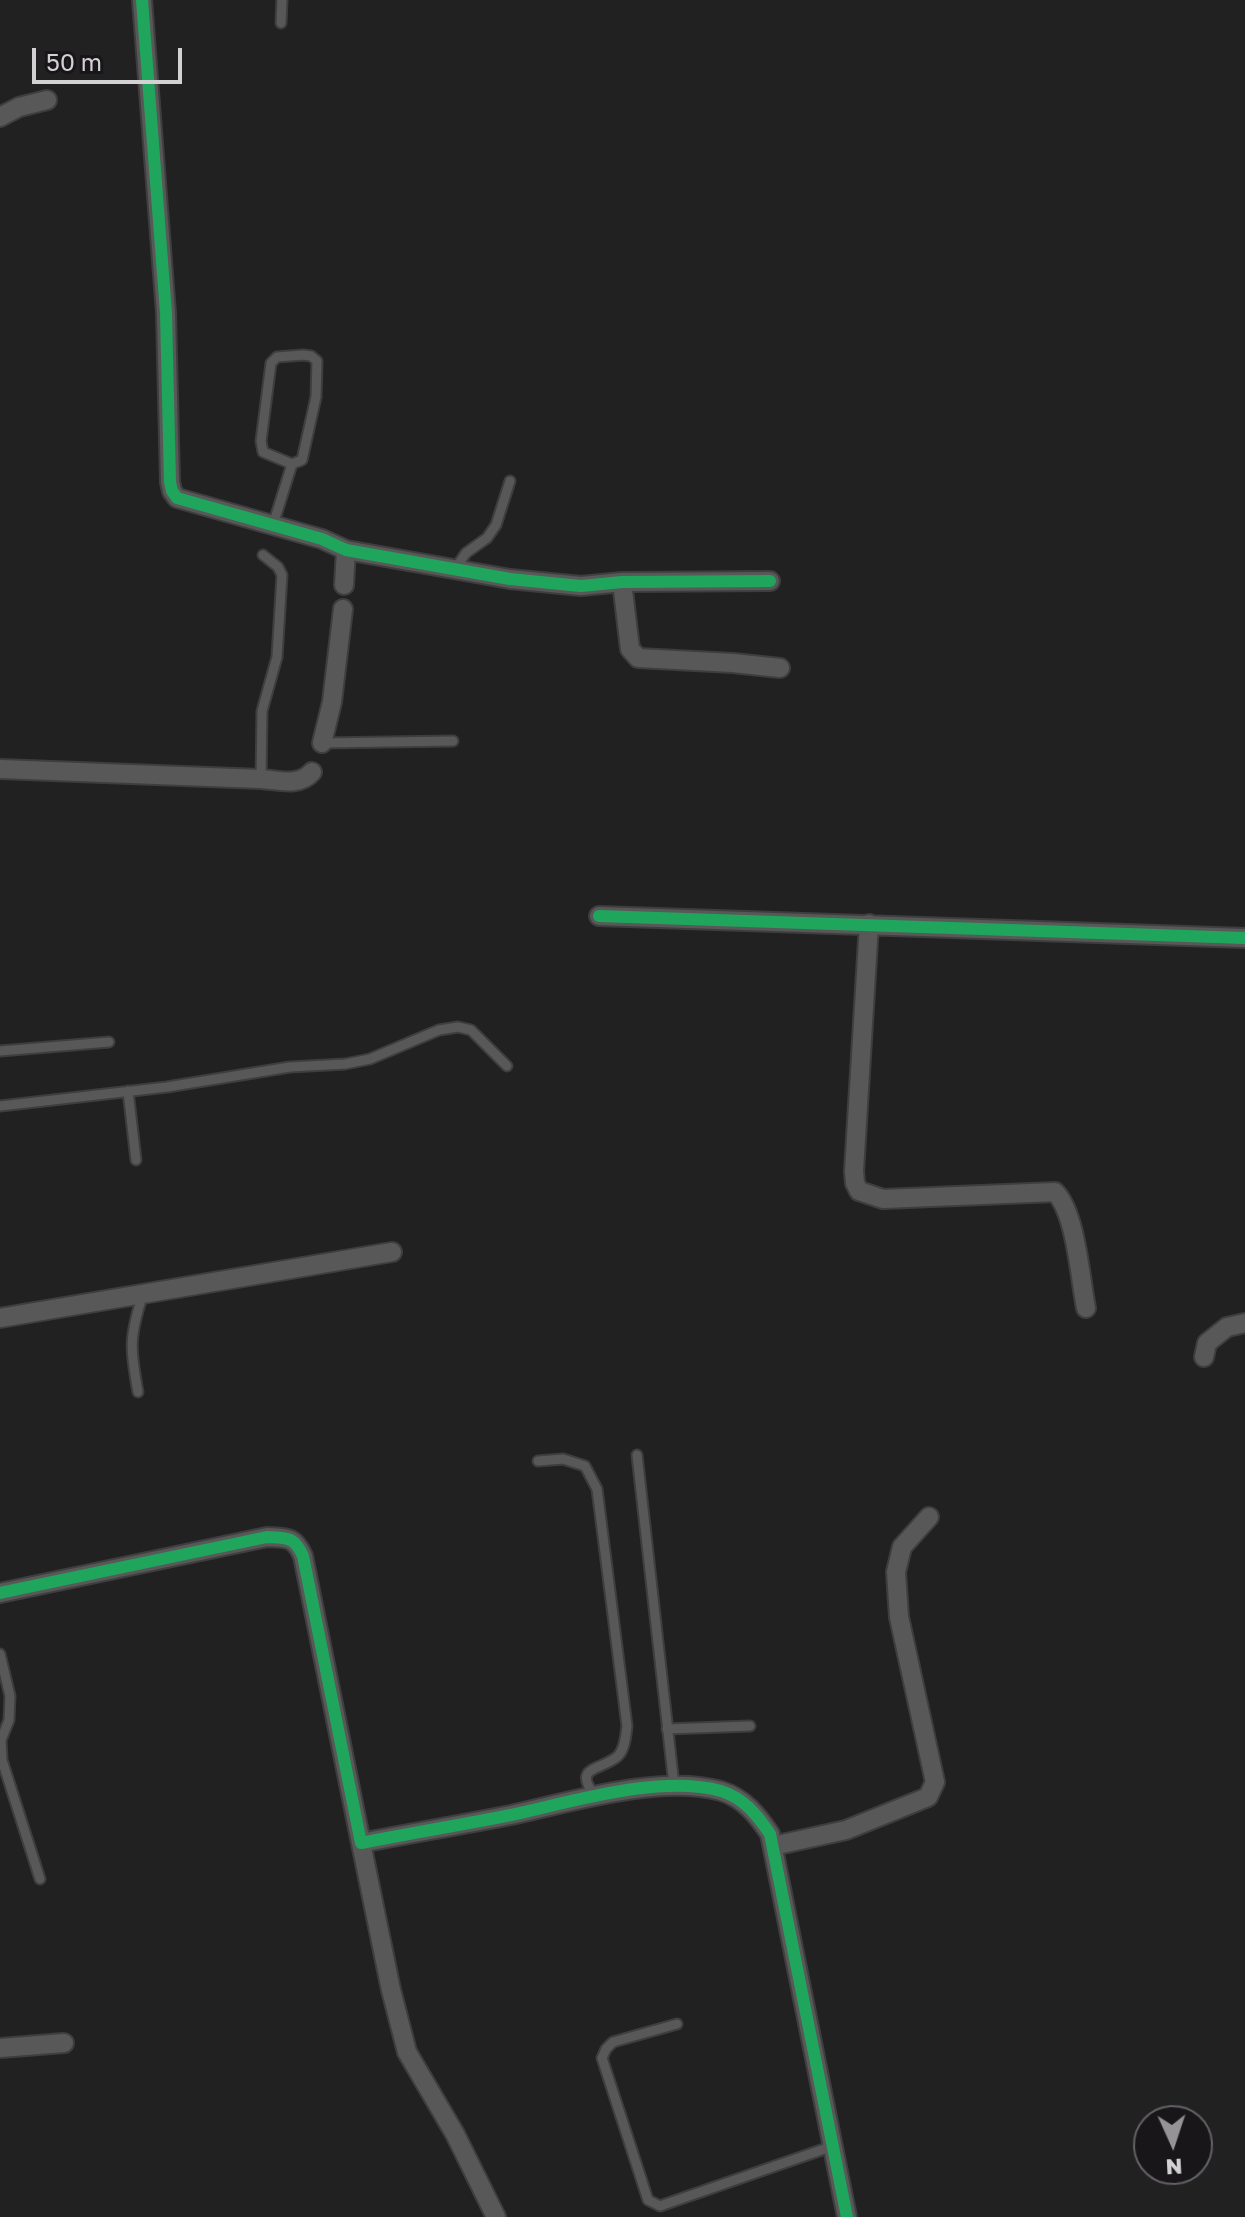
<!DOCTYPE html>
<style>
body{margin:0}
#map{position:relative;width:1245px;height:2217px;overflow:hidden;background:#222122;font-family:"Golos Text",sans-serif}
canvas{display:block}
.north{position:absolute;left:1133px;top:2105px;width:80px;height:80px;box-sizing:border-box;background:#19161a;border:2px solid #636164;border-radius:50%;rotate:177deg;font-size:22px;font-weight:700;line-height:32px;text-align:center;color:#d3d1d4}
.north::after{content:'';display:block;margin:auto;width:28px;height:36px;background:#959396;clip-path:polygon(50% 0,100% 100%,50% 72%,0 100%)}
.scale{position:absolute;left:32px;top:48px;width:150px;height:36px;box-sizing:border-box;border:4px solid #d3d1d4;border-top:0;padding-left:10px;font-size:24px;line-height:28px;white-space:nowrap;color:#d3d1d4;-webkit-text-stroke:6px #19161a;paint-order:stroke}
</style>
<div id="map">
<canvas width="1245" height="2217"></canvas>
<div class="north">N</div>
<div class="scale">50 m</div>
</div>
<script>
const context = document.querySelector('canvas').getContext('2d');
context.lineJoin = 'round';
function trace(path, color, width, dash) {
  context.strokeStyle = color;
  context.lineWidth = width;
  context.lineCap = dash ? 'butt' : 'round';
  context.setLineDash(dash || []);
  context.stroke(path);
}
const lane = new Path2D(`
 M281 23 282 0
 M303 355 311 356 317 361 316 397 302 460 292 464 263 452 261 441 271 363 277 357Z
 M273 525 292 464
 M455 569 466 553 487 538 496 525 510 481
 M322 743 453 741
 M261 779 262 711 277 657 282 575 278 567 263 555
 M0 1051 109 1042
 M128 1091 136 1160
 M0 1106 167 1087 290 1067 345 1064 370 1059 439 1030 458 1027 471 1030 507 1066
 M138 1392C130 1349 129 1337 143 1294
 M637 1455 674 1785
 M538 1461 563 1459 585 1466 597 1489 627 1726C626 1735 625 1749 618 1756 603 1770 572 1766 594 1794
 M0 1654 10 1696 9 1720 1 1740 2 1760 40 1879
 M667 1729 750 1726
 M677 2024 613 2042 606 2049 602 2058 648 2200 660 2206 833 2146`);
const street = new Path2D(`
 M142 0 166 313 170 482 172 491 177 498 322 539 346 550 510 579 581 586 622 582 770 581
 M0 117 19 107 47 100
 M622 582 630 649 638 658 733 663 780 668
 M344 585 346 550
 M322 743 332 702 343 609
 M0 769 261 779C278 780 299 787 312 772
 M599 916 1245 938
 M869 924 854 1171 855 1183 859 1191 883 1199 1055 1192C1076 1213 1080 1278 1086 1308
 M0 1318 392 1252
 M1204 1357 1207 1343 1227 1327 1245 1323
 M0 1593 267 1537C287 1538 294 1536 303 1556L361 1843C411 1833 461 1825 511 1815 571 1802 661 1774 721 1791 744 1798 758 1816 770 1834L847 2217
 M361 1843 391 1990 407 2052 455 2134 496 2217
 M773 1846 846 1830 928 1797 935 1782 899 1617 896 1572 902 1547 929 1517
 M0 2048 64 2043`);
trace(lane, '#3f3e3f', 13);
trace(street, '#3f3e3f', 22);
trace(lane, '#595859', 9);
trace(street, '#595859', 18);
trace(new Path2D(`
 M142 0 166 313 170 482 172 491 177 498 322 539 346 550 510 579 581 586 622 582 770 581
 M599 916 1245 938
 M0 1593 267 1537C287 1538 294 1536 303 1556L361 1843C411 1833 461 1825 511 1815 571 1802 661 1774 721 1791 744 1798 758 1816 770 1834L847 2217`), '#20a55d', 12);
</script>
